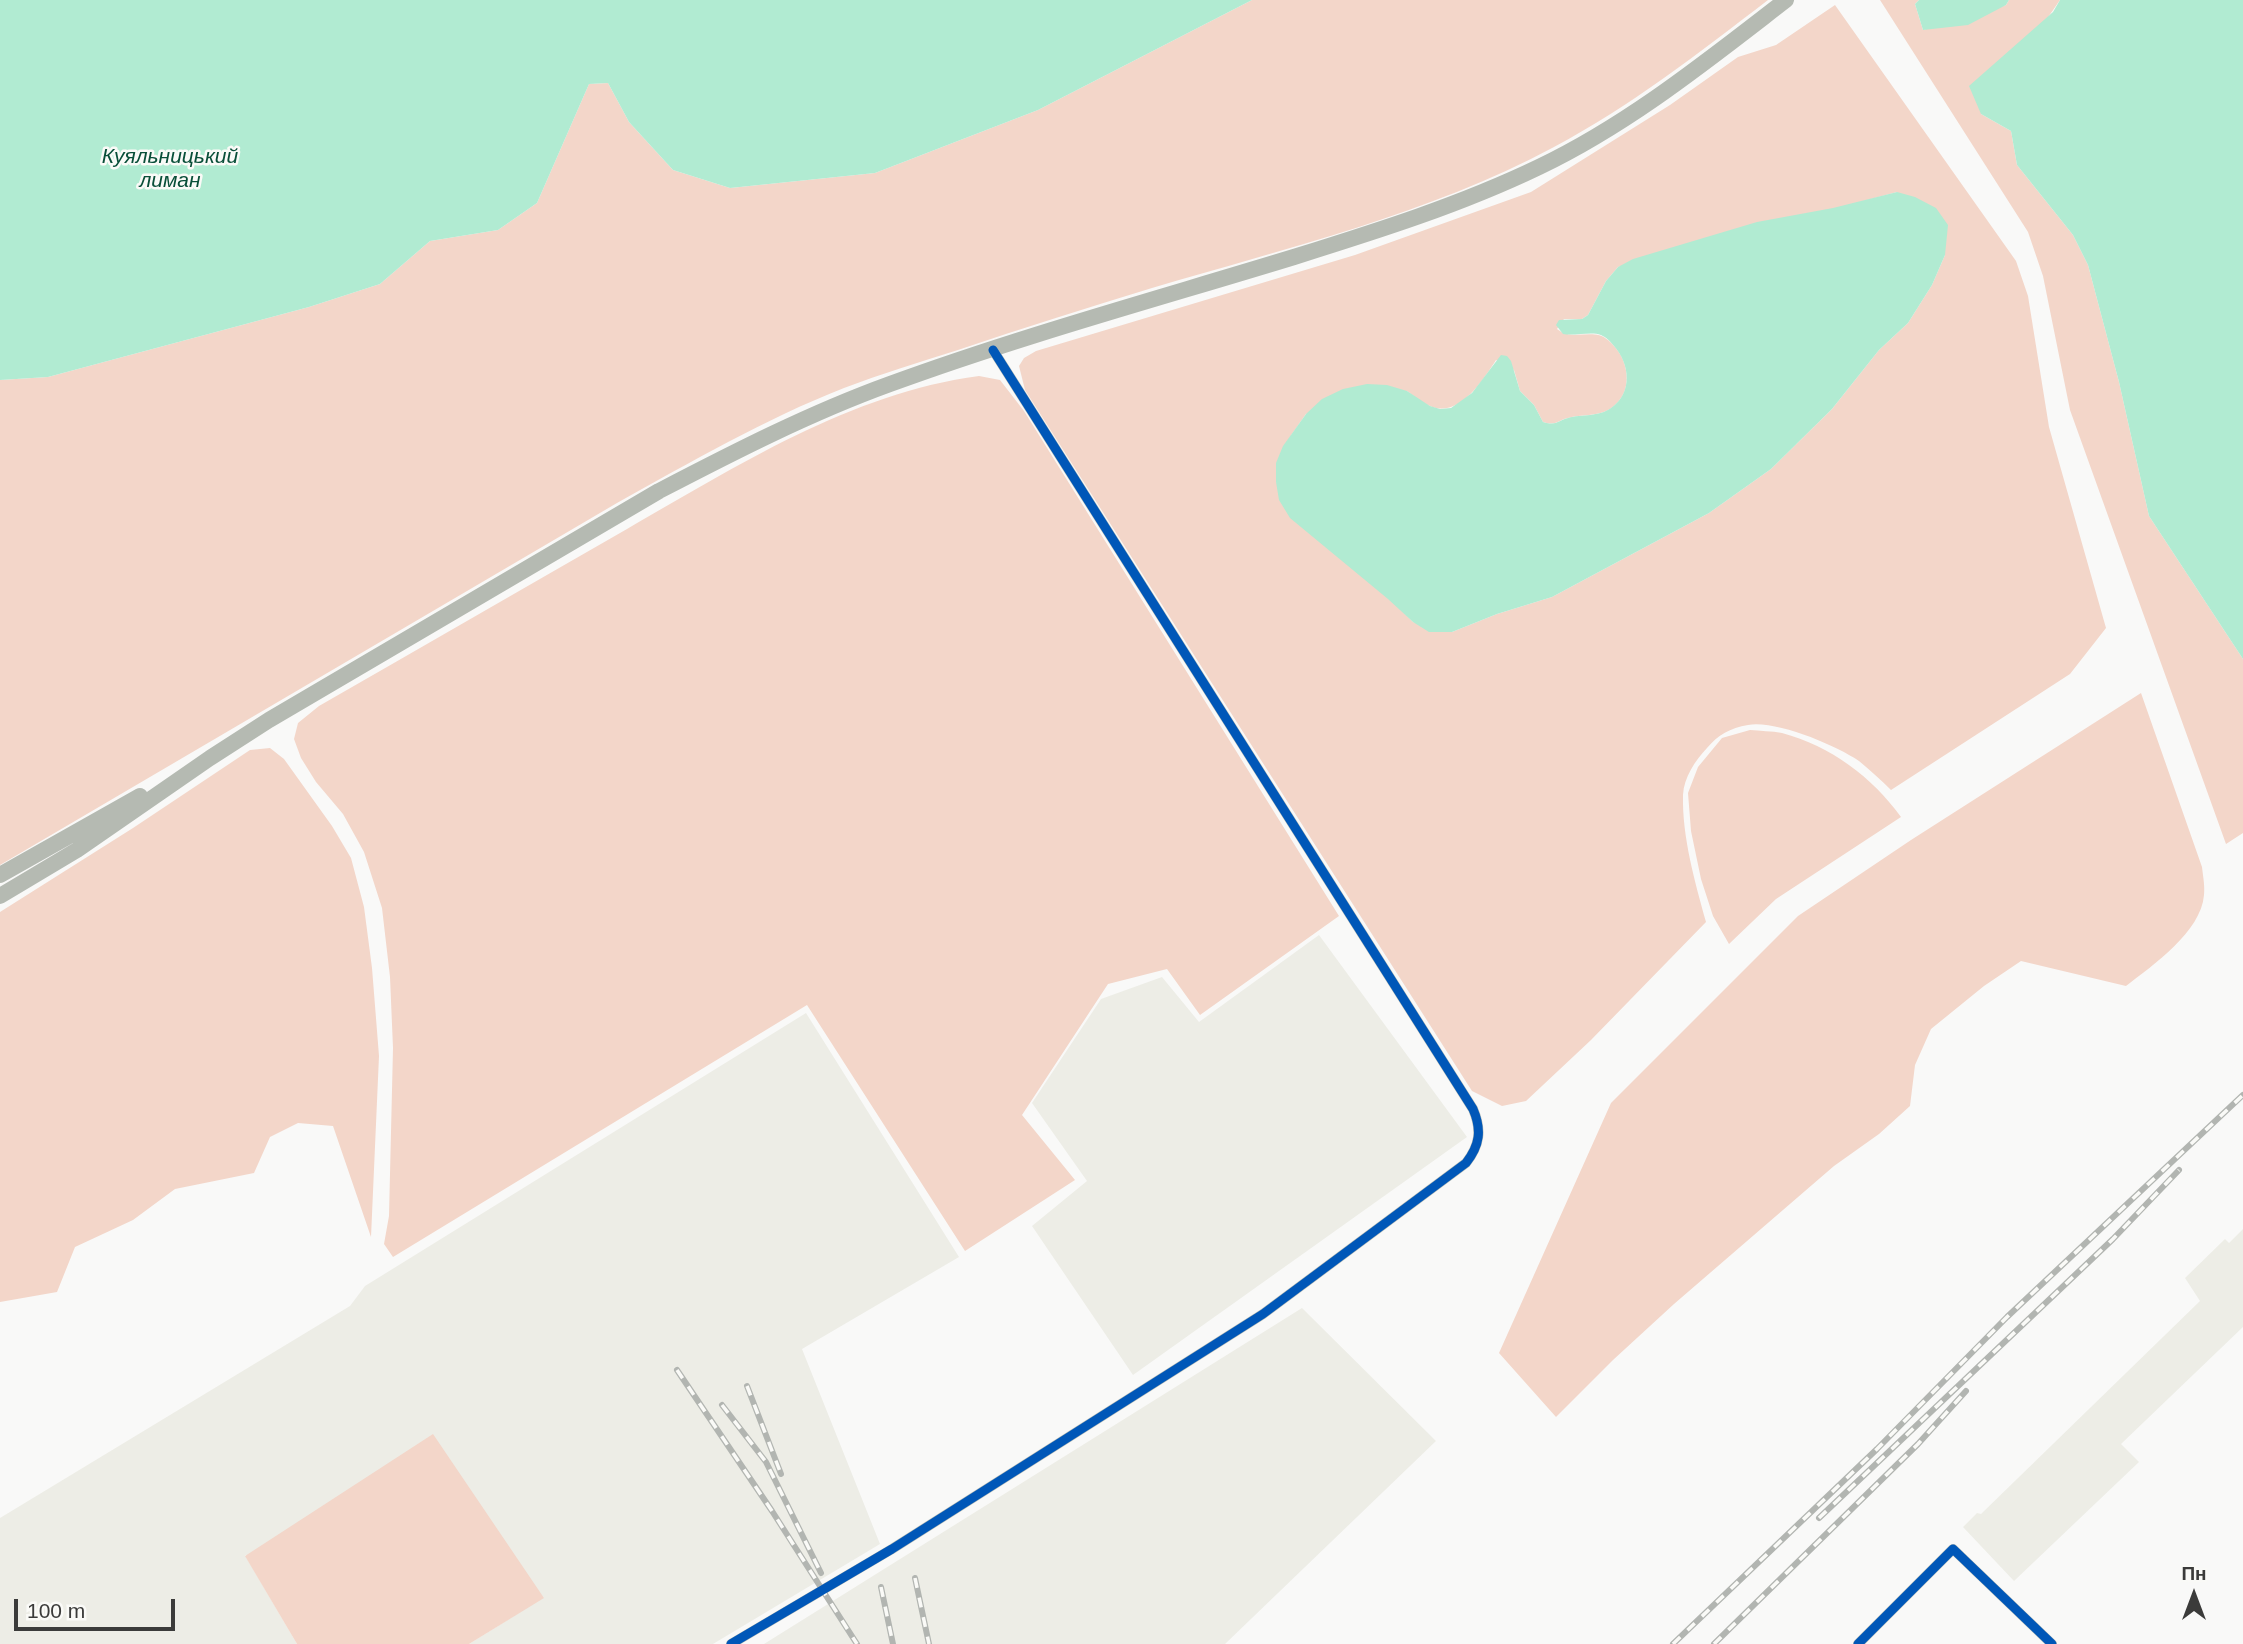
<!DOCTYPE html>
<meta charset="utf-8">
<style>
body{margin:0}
#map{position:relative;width:2243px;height:1644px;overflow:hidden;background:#f9f9f8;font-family:Helvetica,sans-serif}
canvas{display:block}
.north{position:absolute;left:2159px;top:1560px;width:70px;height:70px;-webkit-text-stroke:5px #fafaf7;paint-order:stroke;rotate:0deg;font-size:19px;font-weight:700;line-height:28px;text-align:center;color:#3b3b3a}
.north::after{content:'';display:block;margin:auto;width:24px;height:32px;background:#3b3b3a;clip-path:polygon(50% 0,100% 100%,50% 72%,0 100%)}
.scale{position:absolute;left:14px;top:1599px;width:161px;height:32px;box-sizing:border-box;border:4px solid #3b3b3a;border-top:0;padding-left:9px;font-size:21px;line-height:24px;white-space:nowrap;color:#3b3b3a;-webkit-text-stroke:5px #fafaf7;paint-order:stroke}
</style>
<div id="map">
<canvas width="2243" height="1644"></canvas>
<div class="north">Пн</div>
<div class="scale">100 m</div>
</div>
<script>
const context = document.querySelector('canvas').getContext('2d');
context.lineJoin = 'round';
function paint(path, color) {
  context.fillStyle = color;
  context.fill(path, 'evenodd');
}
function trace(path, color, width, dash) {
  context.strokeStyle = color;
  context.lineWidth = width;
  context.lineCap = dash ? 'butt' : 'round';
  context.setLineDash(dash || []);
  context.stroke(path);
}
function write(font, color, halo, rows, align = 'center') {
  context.font = font + ' Helvetica,sans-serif';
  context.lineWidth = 5;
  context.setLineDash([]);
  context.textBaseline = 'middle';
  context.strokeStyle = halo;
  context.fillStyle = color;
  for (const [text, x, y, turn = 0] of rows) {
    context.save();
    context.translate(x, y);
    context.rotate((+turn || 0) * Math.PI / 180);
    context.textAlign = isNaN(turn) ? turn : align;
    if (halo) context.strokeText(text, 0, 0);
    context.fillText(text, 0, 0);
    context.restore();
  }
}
paint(new Path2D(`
 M1319 935 1467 1137 1133 1375 1032 1226 1087 1181 1032 1103 1101 999 1162 977 1199 1022Z
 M806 1013 959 1257 802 1349 880 1544 713 1644H469L544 1597 245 1555 297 1644H0V1518L350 1306 365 1286Z
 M2243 1229V1327L2121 1444 2139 1462 2014 1581 1963 1527 1977 1513 1981 1514 2200 1301 2185 1278 2225 1239 2229 1243Z
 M1302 1308 1436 1441 1225 1644H764Z`), '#edede6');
paint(new Path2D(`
 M1252 0H1768C1699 53 1631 106 1554 147 1429 214 1287 248 1152 288 1087 308 1023 328 958 350 920 362 881 374 844 388 765 419 691 462 617 503L0 865V380L48 377 309 307 380 284 430 241 498 230 537 203 589 84 608 83 629 122 673 170 730 188 875 173 1038 110Z
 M1880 0H1919L1915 4 1923 30 2006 5 2009 0H2060L1981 114 2011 131 2017 165 2073 235 2088 265 2119 382 2149 516 2243 659V833L2226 844 2070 410 2043 276 2028 232Z
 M1835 5 2016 261 2028 296 2049 427 2106 628 2070 674 1891 790C1881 780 1870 770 1859 761 1835 745 1776 720 1748 725 1730 728 1718 735 1707 748 1695 761 1684 777 1683 795 1682 837 1695 882 1706 922L1591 1040 1526 1101 1502 1106 1472 1091 1025 390 1019 366 1024 358 1036 351 1355 255 1531 192 1670 105 1738 57 1776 45ZM1897 192 1945 255 1932 285 1908 323 1879 350 1832 409 1771 469 1709 513 1552 597 1497 614 1452 632 1413 622 1276 482C1277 451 1289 439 1306 414L1407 391C1414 396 1422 403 1430 406 1459 419 1483 380 1496 360L1514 370 1520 391 1534 405 1543 422C1557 426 1556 421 1568 418 1581 414 1597 417 1610 409 1636 392 1629 357 1608 340 1593 327 1573 342 1557 329L1564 319H1582L1588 315 1606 281 1618 267Z
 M979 376 1000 380 1024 411 1339 916 1200 1015 1167 969 1108 984 1022 1115 1075 1180 965 1251 807 1005 393 1257 384 1244 389 1216 393 1048 390 977 382 908 364 852 343 814 316 782 301 758 294 739 298 723 319 706C422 647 524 588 627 529 737 466 851 393 979 376Z
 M2141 693 2202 867C2203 876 2205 886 2204 895 2201 932 2153 965 2126 986L2021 961 1984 986 1931 1029 1915 1065 1910 1106 1879 1134 1834 1166 1674 1304 1613 1360 1556 1417 1499 1353 1611 1103 1798 916 1911 840Z
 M1750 730C1760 731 1772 731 1782 733 1831 746 1872 777 1901 817L1776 899 1729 944 1713 916 1701 879 1691 831 1688 793 1698 767 1722 738Z
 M270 748 284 759 332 826 351 858 364 907 372 968 379 1056 371 1237 333 1126 298 1123 270 1137 254 1173 175 1189 133 1220 75 1247 57 1292 0 1302V912L133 828 250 750Z
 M433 1434 544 1598 469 1644H297L245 1556Z`), '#f3d6c9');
paint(new Path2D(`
 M0 0H1252L1038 110 875 173 730 188 673 170 629 122 608 83 589 84 537 203 498 230 430 241 380 284 309 307 48 377 0 380Z
 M1919 0H2009L2006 5 1968 25 1923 30 1915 4Z
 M2060 0H2243V659L2149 516 2119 382 2088 265 2073 235 2017 165 2011 131 1981 114 1969 86 2053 12Z
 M1897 192 1915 197 1936 208 1948 225 1945 255 1932 285 1908 323 1879 350 1832 409 1771 469 1709 513 1552 597 1497 614 1452 632H1429L1413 622 1388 599 1290 518 1279 500 1276 482V463L1283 446 1306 414 1322 399 1343 389 1367 384 1387 385 1407 391 1430 406 1440 409 1451 408 1472 393 1501 355 1507 356 1511 361 1520 391 1534 405 1543 422C1557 426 1557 421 1568 418 1582 414 1599 417 1611 408 1633 393 1630 364 1614 346 1611 342 1606 337 1601 335 1592 331 1575 336 1563 334L1556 325 1559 320 1582 319 1588 315 1606 281 1618 267 1633 259 1757 222 1833 208Z`), '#b1ebd2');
trace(new Path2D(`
 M731 1644 892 1549 1263 1314 1466 1163C1480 1145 1482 1130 1473 1109L993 350
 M1858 1644 1953 1549 2052 1644`), '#b6bbb3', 10);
trace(new Path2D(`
 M0 875 140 796
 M0 896 77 850 210 758 269 720 659 491C734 452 810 413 890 384 1021 336 1160 298 1294 257 1377 231 1460 205 1539 167 1629 124 1708 60 1786 0`), '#b5bab2', 16);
const rail = new Path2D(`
 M677 1370 772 1511 857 1644
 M747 1386 781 1474
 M722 1405 766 1462 821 1573
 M1819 1518 2113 1239 2179 1170
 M915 1578 929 1644
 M881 1587 893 1644
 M1673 1644 1877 1449 2007 1317 2243 1095
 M1714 1644 1918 1444 1966 1391`);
trace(rail, '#b2b5b1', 6);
trace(rail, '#fafaf7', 3.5, [10]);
trace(new Path2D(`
 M731 1644 892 1549 1263 1314 1466 1163C1480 1145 1482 1130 1473 1109L993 350
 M1858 1644 1953 1549 2052 1644`), '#0057b8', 9);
write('italic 21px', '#094f39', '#fafaf7', [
 ["Куяльницький",170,157],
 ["лиман",170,181]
]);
</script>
